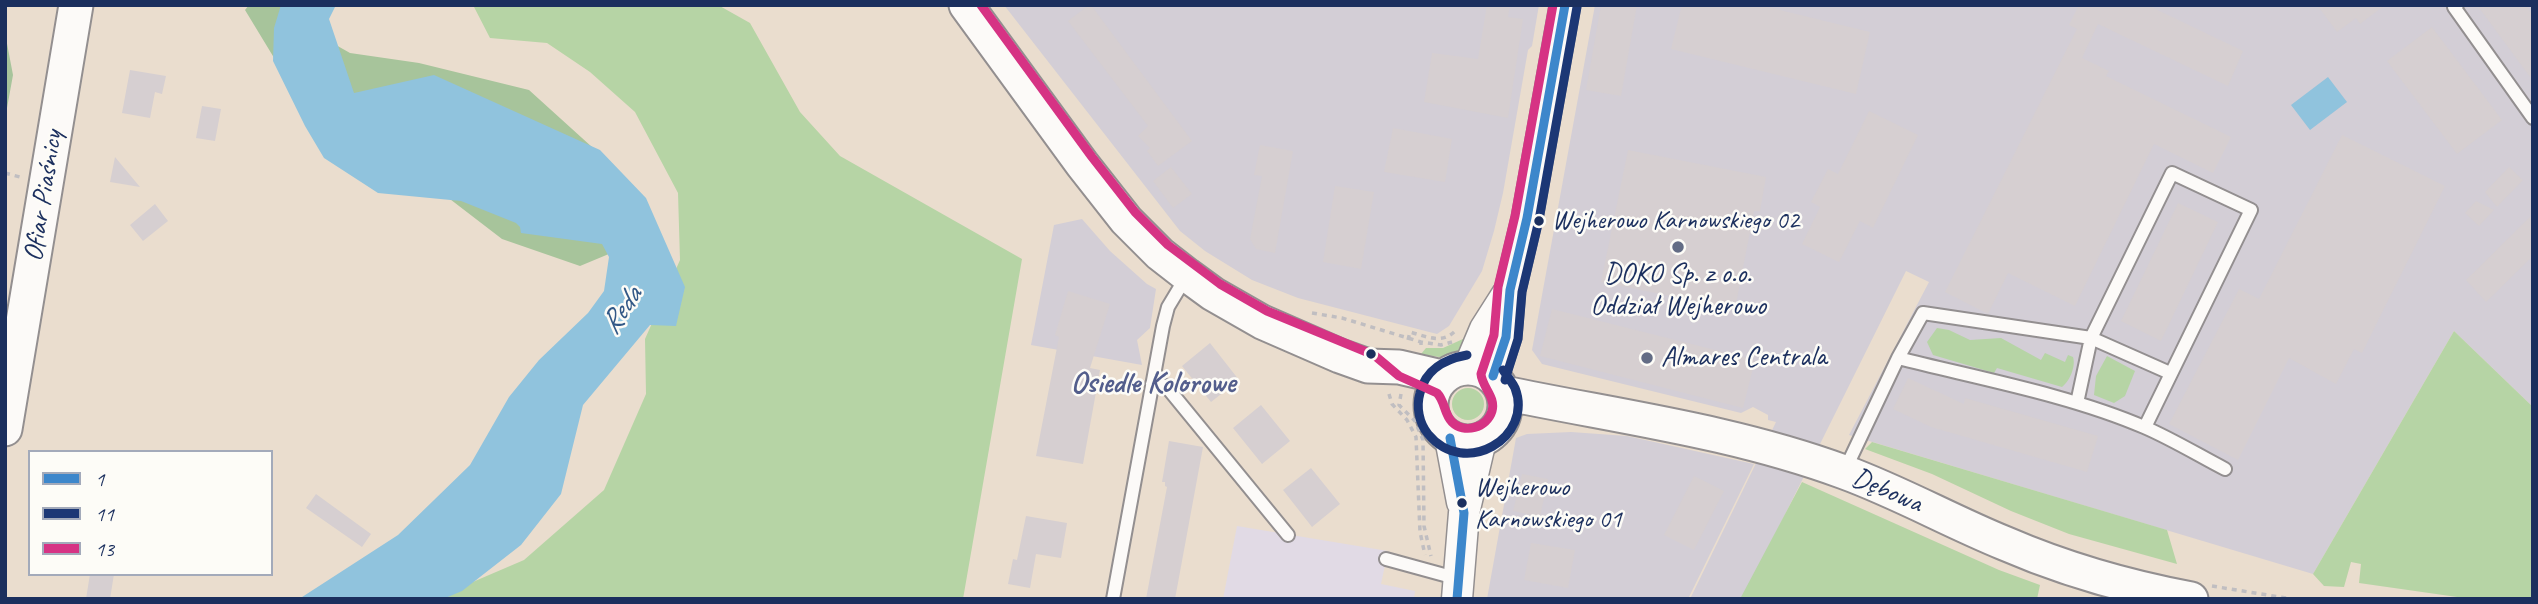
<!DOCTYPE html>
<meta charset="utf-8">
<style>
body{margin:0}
#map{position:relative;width:2538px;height:604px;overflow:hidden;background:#eaddce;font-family:Caveat,sans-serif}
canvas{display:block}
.frame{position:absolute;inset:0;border:7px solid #1b2f5e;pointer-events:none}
.legend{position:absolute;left:28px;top:450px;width:245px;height:126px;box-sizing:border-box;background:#fdfcf7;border:2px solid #a3aaba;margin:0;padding:9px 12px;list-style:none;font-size:21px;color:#1b2f5e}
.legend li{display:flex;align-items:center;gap:14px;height:35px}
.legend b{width:35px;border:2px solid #a3aaba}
</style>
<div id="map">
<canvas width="2538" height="604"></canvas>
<div class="frame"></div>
<ul class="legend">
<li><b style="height:9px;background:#3d87cb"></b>1</li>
<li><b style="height:9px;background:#1c3775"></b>11</li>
<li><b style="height:9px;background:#d63384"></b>13</li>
</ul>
</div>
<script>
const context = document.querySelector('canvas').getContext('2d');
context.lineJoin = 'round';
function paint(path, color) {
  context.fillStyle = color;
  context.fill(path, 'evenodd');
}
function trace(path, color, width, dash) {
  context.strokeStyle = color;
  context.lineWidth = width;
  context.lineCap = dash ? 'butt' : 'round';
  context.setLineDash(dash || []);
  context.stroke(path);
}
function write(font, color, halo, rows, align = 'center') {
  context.font = font + ' Caveat,sans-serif';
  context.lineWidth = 5;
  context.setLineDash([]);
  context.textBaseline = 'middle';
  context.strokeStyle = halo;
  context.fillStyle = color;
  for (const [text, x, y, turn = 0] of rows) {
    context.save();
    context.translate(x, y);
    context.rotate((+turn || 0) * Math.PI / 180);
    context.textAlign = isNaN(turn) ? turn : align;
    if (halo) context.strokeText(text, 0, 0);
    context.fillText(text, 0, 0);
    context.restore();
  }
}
paint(new Path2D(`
 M1237 526 1388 551 1381 584 1415 591 1414 599H1223Z`), '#e1dae5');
paint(new Path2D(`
 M1004 5H1539L1532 46 1528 50 1503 193 1494 231 1482 271 1449 326 1437 334 1298 298 1252 280 1205 251 1180 231Z
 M1595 5H2533V407L2454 331 2313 574 1849 435 1929 282 1906 271 1743 599H1690L1776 422 1768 420V415L1753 407 1741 413 1542 364 1532 350Z
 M1082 219 1110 251 1147 284 1156 289 1150 328 1137 340 1142 365 1031 345 1054 225Z
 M1571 432 1627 436 1754 464 1688 599H1487L1516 438 1527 434Z`), '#d3ced6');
paint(new Path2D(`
 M473 5H718L750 23 800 112 840 156 1022 259 963 599H433L524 560 604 490 646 394 645 339 680 260 678 193 635 112 590 72 547 43 490 38Z
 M1937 328 1949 330 1970 340 2001 338 2041 360 2045 353 2065 362 2068 355 2073 357C2076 366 2070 381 2062 387L1997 368 1994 373 1933 355 1927 342Z
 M2454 331 2533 407V599L2464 598 2359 583 2361 564 2351 562 2344 587 2324 586 2313 574Z
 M1463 339H1469L1464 351 1451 359 1421 354 1426 348H1443Z
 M2107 356 2135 371 2125 396 2114 403 2094 395 2096 376Z
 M1452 404a16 16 0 1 1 32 0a16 16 0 1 1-32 0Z
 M1872 442 2167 530 2177 564 2069 534 2011 511 1932 474 1865 449Z
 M1802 482 1999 570 2040 585 2037 599H1740Z`), '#b6d4a5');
paint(new Path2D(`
 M249 5H300L290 19 350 53 419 63 529 90 603 157 628 246 580 266 502 239 386 150H330L245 10Z
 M5 33 13 75 5 119Z`), '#a7c49b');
paint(new Path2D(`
 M281 5H336L329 19 354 93 434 75 600 150 646 198 685 287 676 326 650 325 583 405 561 494 521 545 462 591 443 599H299L398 535 470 465 509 397 539 360 588 313 604 291 609 257 602 244 521 233 520 227 516 223 461 201 378 193 324 158 305 126 273 61 274 28Z
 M2328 77 2347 102 2310 130 2291 105Z`), '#90c3dd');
paint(new Path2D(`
 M1089 5H1091L1192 141 1158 166 1147 151 1150 148 1138 136 1148 126 1068 21Z
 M1487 5H1510L1508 17 1523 19 1508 118 1424 102 1432 53 1478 59Z
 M1601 5H1637L1621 96 1586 90Z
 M1682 5H1759L1870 32 1856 94 1671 49Z
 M2079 5H2147L2243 51 2228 86 2098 24 2082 58 2109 71 2106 76 2231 137 2213 173 2154 144 2075 306 2008 273 1988 314 1945 292 2077 29 2069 25Z
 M2317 5H2385L2360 24 2356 18 2337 32Z
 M2477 5H2525L2533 15V81Z
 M2432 27 2502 120 2457 154 2387 61Z
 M130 70 166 76 162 94 155 92 150 118 122 113Z
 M202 106 221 109 215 141 196 138Z
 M1869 111 1918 135 1873 228 1860 221 1839 262 1802 244 1820 207 1811 202 1828 169 1838 174Z
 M1393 128 1452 139 1445 182 1384 172Z
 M2342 135 2445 186 2362 353 2354 349 2336 384 2289 358 2238 460 2169 424 2239 289 2259 299Z
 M1260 145 1293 151 1275 253 1256 249 1250 239 1262 176 1254 175Z
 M1628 150 1766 177 1760 211H1754L1735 309 1601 282Z
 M115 157 140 187 110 182Z
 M1171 167 1192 194 1173 208 1153 181Z
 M2509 167 2523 180 2497 207 2485 192Z
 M1335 186 1374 192 1361 269 1323 262Z
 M2476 201 2494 210 2479 226 2465 213Z
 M2178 203 2218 222 2161 341 2121 321Z
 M155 204 168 221 143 241 130 225Z
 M2533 214V256L2486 302 2466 280Z
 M1068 291 1110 304 1090 368 1100 370 1083 464 1036 456 1059 337 1055 335Z
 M1552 309 1755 360 1743 408 1540 356Z
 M1210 343 1239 380 1211 402 1182 366Z
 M1908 378 1964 404 1965 398 2098 436 2087 472 1931 427 1893 409Z
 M1261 405 1290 441 1262 464 1233 428Z
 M1169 441 1203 447 1175 599H1146L1167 487 1165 486V482H1162Z
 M1311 468 1340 504 1312 527 1283 490Z
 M1522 474 1548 479 1540 517 1513 511Z
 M1694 476 1724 491 1694 550 1664 535Z
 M316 494 371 534 362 547 306 508Z
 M1026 516 1067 523 1061 558 1036 554 1030 588 1008 584 1013 559 1017 560Z
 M1531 543 1575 550 1568 588 1524 580Z
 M90 574H114L110 599H86Z`), '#d6cfd1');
const service = new Path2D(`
 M2457 5 2454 7 2533 118
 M1898 358 1923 313 2091 338 2170 373
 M1152 384 1166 386 1288 535
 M2077 403 2091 338 2172 173 2251 210 2145 427
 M1844 472 1898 358C1977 378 2070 395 2144 427 2172 439 2198 455 2225 469
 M1386 559 1459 579
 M1113 599 1163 326 1168 307 1186 277`);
const tertiary = new Path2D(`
 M1469 367 1485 329 1506 296
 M1493 376 1506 337 1510 290 1527 218 1565 5
 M1450 438 1462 502
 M1457 599 1464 513 1481 440`);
const secondary = new Path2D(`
 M966 5 1082 164 1126 220 1160 254 1187 275 1213 294 1262 322 1340 356 1368 366 1399 367 1442 377
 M1431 405a37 37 0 1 1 74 0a37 37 0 1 1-74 0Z
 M1504 393C1620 417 1732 431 1844 472 1899 492 1950 521 2004 543 2064 569 2127 587 2191 599
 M5 429 76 5`);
trace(service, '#938f90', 16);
trace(tertiary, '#938f90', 33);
trace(secondary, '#938f90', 37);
trace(new Path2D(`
 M5 173 20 177
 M1312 313 1342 318 1421 342
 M1408 340 1410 332C1428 337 1443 345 1457 329
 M1421 345V342L1441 345 1452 342
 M1389 394 1392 404 1407 420 1416 437 1420 532 1425 555
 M1401 394 1399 405 1415 421 1423 440 1424 526 1431 556
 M2212 586 2292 599`), '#c0bec1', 3.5, [5, 5]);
trace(service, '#fcfaf8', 12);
trace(tertiary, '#fcfaf8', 30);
trace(secondary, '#fcfaf8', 33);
trace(new Path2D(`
 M1493 376 1506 337 1510 290 1527 218 1565 5
 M1450 438 1464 513 1457 599`), '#3d87cb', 9);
trace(new Path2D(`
 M1467 355C1445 359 1425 370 1420 393 1416 407 1419 423 1428 434 1465 479 1534 437 1515 388 1512 382 1507 376 1503 370
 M1505 380 1518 339 1522 292 1539 220 1577 7`), '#1c3775', 9);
trace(new Path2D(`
 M981 5 1092 157 1135 212 1168 245 1220 284 1267 311 1374 355 1399 376 1437 393C1445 401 1444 414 1452 422 1464 434 1487 428 1492 411 1496 397 1482 387 1481 374L1494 335 1498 287 1515 216 1553 5`), '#d63384', 9);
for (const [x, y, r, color] of [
 [1539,221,6,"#1b2f5e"],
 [1678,247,7,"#636c85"],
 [1371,354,6,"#1b2f5e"],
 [1647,358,7,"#636c85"],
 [1462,503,6,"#1b2f5e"]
]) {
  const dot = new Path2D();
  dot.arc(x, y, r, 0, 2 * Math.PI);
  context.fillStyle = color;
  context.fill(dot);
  trace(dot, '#fdfcf7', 2.5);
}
write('26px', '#1b2f5e', '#fdfcf7', [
 ["Wejherowo Karnowskiego 02",1552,221],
 ["Wejherowo",1475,488],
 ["Karnowskiego 01",1475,520]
], 'left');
write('28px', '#1b2f5e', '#fdfcf7', [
 ["Ofiar Piaśnicy",44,196,-81],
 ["Dębowa",1887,491,23]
]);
write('28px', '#1b2f5e', '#fdfcf7', [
 ["DOKO Sp. z o.o.",1678,275],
 ["Oddział Wejherowo",1678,307],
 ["Almares Centrala",1661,358,"left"]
]);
write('italic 30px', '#325886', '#fdfcf7', [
 ["Reda",622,311,-56]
]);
write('bold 30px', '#535e8c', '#fdfcf7', [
 ["Osiedle Kolorowe",1153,384]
]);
</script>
